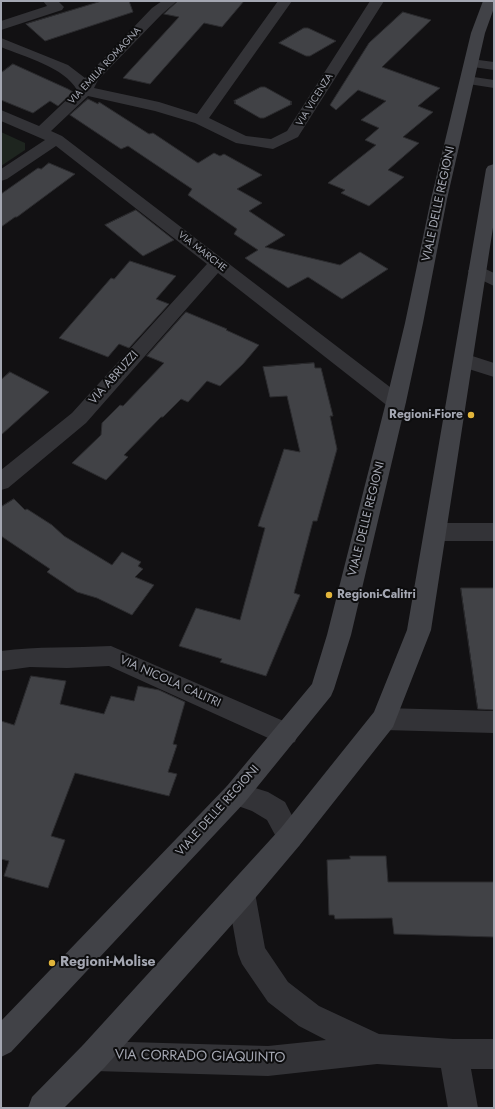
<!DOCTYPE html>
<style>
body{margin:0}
#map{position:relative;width:495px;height:1109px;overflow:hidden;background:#121113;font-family:Jost,sans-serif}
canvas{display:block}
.frame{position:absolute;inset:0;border:2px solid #a4a7b2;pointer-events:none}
</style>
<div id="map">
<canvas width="495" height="1109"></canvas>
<div class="frame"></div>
</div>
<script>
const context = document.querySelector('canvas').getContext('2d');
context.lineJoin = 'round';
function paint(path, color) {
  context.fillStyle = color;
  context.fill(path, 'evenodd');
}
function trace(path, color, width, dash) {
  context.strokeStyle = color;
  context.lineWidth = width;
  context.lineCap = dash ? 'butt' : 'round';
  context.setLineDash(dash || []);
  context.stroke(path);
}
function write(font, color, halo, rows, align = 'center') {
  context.font = font + ' Jost,sans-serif';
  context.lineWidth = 4;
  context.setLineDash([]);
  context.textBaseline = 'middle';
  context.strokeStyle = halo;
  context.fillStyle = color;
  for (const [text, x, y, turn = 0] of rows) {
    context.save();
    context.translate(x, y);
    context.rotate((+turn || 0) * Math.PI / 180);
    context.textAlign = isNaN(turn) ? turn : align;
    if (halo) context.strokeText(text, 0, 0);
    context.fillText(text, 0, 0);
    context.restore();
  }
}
paint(new Path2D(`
 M1 132 25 143V150L1 166Z`), '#1e251f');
const building = new Path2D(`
 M102 1H129L133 12 45 41 26 24Z
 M178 1H244L222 27 204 23 150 84 123 78 179 17 164 14Z
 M403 12 431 20 382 67 440 88 418 106 433 112 403 137 419 143 388 170 404 177 369 206 341 193 345 190 328 183 376 145 365 140 379 128 361 120 386 101 358 90 336 110 330 105 369 43Z
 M304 28H308L336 41 310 56H306L279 43Z
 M13 64 68 89 73 92 58 106 50 101 33 113 1 100V73Z
 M261 87H265L292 102 290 103 292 104 264 118H260L234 103 236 102 234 101Z
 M88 99 98 104 99 102 149 134 153 133 198 163 214 153 220 156 224 154 262 175 237 189 262 203 249 211 285 235 265 247 340 265 360 252 388 269 342 299 308 277 288 288 245 258 258 250 234 234 237 229 188 195 192 189 128 146 121 149 70 115Z
 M49 163 75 174 17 217H15L1 227V194L38 168 41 169Z
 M136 210 174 240 143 256 105 225Z
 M130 261 176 276 156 299 169 304 129 348 119 344 108 357 59 338 111 278 114 279Z
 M186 312 227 329 226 330 259 345 243 364 220 386 207 381 188 402 181 399 163 417H161L124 455 128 457 106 480 72 463 101 435 102 423 120 405 123 406 164 363 147 356Z
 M314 363 315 368H321L333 416H330L337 449 317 521H313L294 593 300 595 266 676 220 662 222 659 179 646 196 608 240 620 265 528 258 526 280 461 284 449 300 452 287 396 270 397 263 367Z
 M10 372 49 392 1 435V380Z
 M14 499 25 510 27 509 52 525 64 536 112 565 122 552 141 562 138 566 143 569 135 577 154 585 132 615 97 598 77 592 47 572 50 569 1 536V507Z
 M461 588H494V710L478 709Z
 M31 676 66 681 60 704 104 714 111 696 134 701 138 686 159 690 185 702 173 744 177 745 168 772 177 774 169 796 75 773 51 836 65 840 48 888 4 876 9 861 1 859V721L14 725Z
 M350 856H386L388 882H494V937L394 934 392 918 335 919 334 915H329L327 860 350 859Z`);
paint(building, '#414246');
trace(building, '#2c2c2f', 1);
paint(new Path2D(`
 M43 1H58L64 7 62 10 1 30V21L47 6Z
 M162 1H177L162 14 98 80 94 88 159 102 197 114 278 1H292L209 118 246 136 271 139 287 131 370 1H384L298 137 273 149 236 143 195 123 155 111 88 96 51 131 62 136 403 397 406 402 403 407 396 409 389 407 218 273 86 423 8 488 1 490V470L72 413 207 264 56 146 7 179 1 181V169L45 140 1 121V110L39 126 77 90C64 67 25 57 1 47V38L68 65 85 78 152 8Z
 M471 59 494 62V70L466 66 464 63 466 60Z
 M467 76 494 80V88L462 83 460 80 462 77Z
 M477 265 494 273V286L471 275 468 271 471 267Z
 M463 353 494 363V377L456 365 454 360 456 355Z
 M435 523H494V541H435L427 538 424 532 427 526Z
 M111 646 295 726 298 734 295 742 286 745 277 742 109 666 67 668 30 667 1 671V651C37 646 74 648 111 646Z
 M384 708 494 711V733L384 730 375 727 372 719 375 711Z
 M236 782 268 792 285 802 303 837 299 846 290 850 281 846 267 820 252 811 227 802 223 794 227 786Z
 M241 880 251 883 255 893 265 948 288 982 319 1006 379 1034 453 1039H494V1069H471L478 1108H448L441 1068 377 1064 268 1076 94 1071 83 1067 79 1056 83 1045 94 1041 268 1046 326 1040 299 1026 268 1002 242 964 238 954 227 893 231 883Z`), '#333337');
paint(new Path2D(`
 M483 1H494V8L485 33 447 199 423 323 406 402 351 635 334 689 331 696 245 802 11 1052 1 1057V1021L227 786 312 684 327 635 386 402 405 323 431 199 471 33Z
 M494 164V221L431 630 393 727 299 846 251 903 105 1067 64 1108H28L32 1097 83 1045 281 828 374 712 407 630 486 169 488 166Z`), '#414247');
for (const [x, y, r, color] of [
 [471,415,4,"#e2b53b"],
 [329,595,4,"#e2b53b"],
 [52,963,4,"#e2b53b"]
]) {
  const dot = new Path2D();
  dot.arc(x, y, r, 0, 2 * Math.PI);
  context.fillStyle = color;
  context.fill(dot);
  trace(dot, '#0d0d0e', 1.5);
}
write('10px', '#a4a7b2', '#0d0d0e', [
 ["VIA EMILIA ROMAGNA",105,66,-47],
 ["VIA VICENZA",315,100,-58],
 ["VIA MARCHE",202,252,38]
]);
write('12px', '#a4a7b2', '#0d0d0e', [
 ["VIALE DELLE REGIONI",439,204,-78],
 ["VIA ABRUZZI",114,378,-48],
 ["VIALE DELLE REGIONI",367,519,-76],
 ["VIA NICOLA CALITRI",170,682,24],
 ["VIALE DELLE REGIONI",218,811,-48]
]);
write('bold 12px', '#a4a7b2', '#0d0d0e', [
 ["Regioni-Fiore",463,415],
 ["Regioni-Calitri",337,595,"left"]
], 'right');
write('bold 14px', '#a4a7b2', '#0d0d0e', [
 ["Regioni-Molise",60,963]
], 'left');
write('14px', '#a4a7b2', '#0d0d0e', [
 ["VIA CORRADO GIAQUINTO",200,1057,1]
]);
</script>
